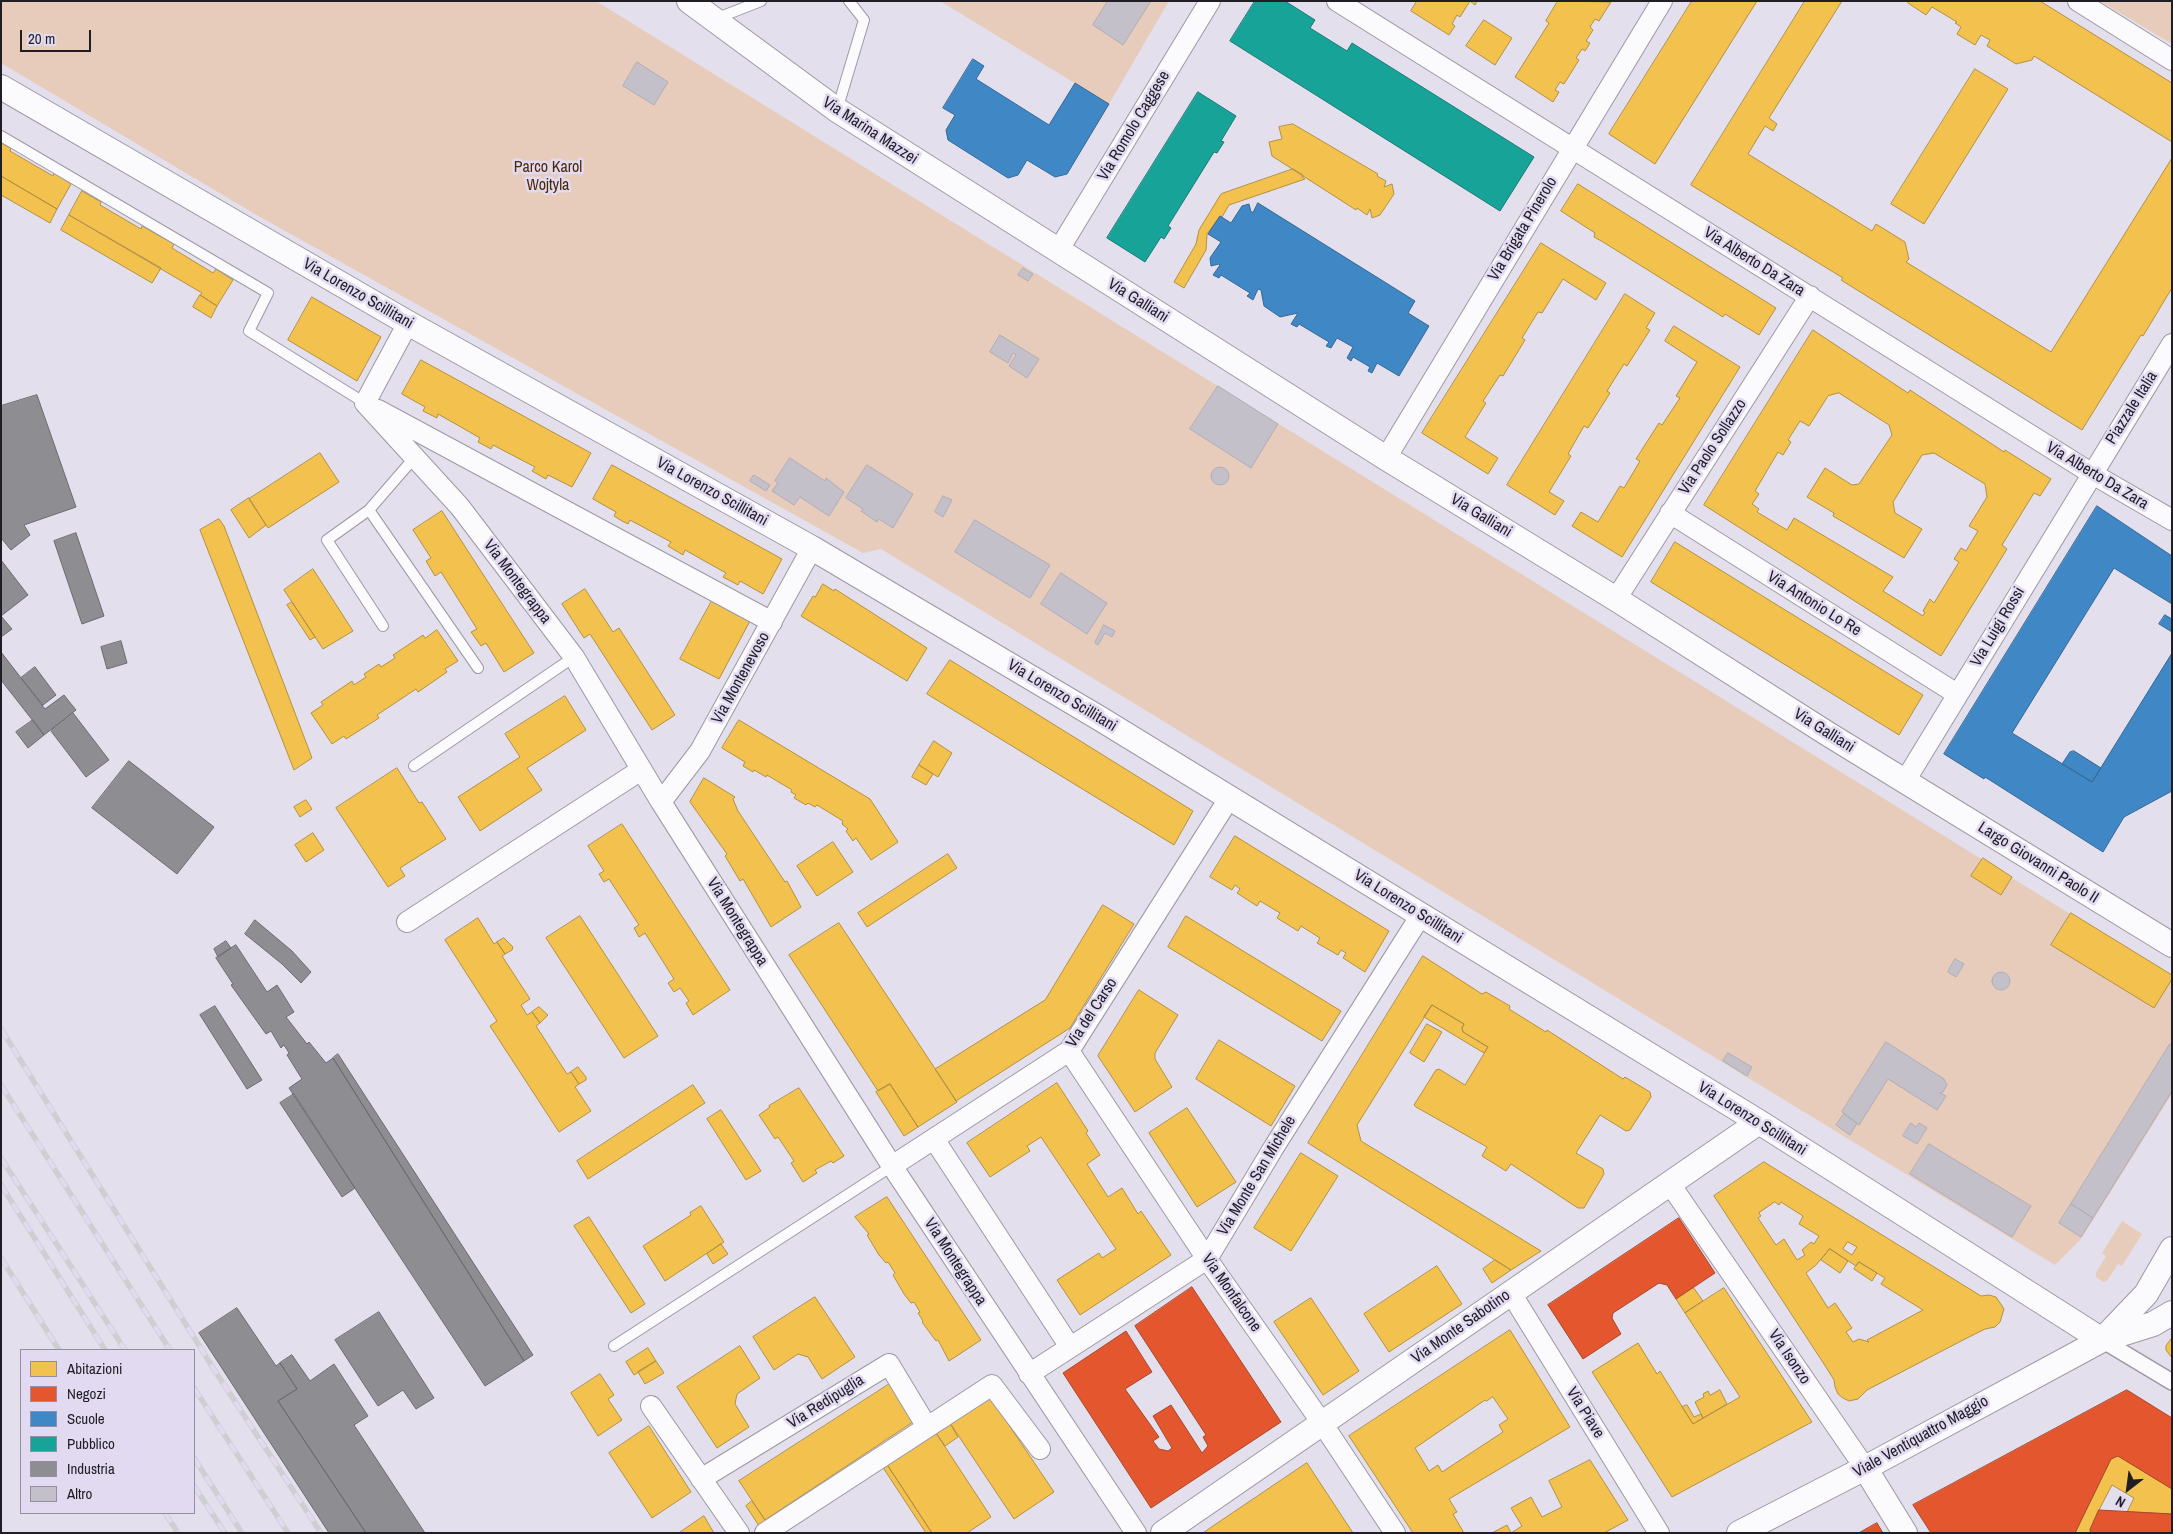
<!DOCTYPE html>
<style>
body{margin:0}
#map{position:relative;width:2173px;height:1534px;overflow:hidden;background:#e3dfec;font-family:"Archivo Narrow",sans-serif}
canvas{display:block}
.frame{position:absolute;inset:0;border:2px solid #201d25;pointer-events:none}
.legend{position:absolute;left:20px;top:1349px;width:175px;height:165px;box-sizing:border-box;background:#e1daf1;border:1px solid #948e9f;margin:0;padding:6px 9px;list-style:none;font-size:15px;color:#201d25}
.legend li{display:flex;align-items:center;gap:10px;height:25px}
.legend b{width:25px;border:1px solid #948e9f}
.north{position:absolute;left:2103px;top:1464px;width:50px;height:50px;-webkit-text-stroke:4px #e1daf1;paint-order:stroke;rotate:210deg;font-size:14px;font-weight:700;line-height:20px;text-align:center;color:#201d25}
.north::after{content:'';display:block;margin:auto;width:18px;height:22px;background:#201d25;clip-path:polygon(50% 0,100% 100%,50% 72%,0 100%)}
.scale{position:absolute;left:20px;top:30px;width:71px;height:22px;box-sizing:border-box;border:2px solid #201d25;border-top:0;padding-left:6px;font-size:15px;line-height:18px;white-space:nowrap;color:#201d25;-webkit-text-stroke:4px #e1daf1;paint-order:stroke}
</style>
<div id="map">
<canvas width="2173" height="1534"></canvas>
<div class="frame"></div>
<ul class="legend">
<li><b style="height:14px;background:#f2c14e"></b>Abitazioni</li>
<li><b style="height:14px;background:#e4572e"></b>Negozi</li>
<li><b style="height:14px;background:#3f88c5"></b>Scuole</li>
<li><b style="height:14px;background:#17a398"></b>Pubblico</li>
<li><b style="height:14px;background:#8d8d92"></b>Industria</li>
<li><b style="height:14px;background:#c3c0ca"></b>Altro</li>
</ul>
<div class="north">N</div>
<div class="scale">20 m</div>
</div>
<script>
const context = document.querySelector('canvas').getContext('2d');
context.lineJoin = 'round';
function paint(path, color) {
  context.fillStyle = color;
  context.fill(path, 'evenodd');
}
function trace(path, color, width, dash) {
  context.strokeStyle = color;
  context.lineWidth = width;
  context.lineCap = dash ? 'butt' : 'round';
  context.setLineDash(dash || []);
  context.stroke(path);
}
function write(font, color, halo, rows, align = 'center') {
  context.font = font + ' "Archivo Narrow",sans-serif';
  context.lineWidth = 5;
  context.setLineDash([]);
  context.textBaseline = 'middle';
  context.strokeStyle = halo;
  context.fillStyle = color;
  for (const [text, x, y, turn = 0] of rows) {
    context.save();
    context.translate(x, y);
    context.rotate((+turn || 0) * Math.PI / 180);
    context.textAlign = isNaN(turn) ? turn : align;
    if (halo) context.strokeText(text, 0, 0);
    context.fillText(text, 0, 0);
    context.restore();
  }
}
paint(new Path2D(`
 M1 1H596L2172 977V1094L2081 1239 2055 1265 881 549 863 553 253 213 1 63Z
 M940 1H1169L1109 104Z
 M2100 1H2172V44Z
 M2122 1221 2142 1234 2122 1266 2118 1264 2107 1281 2103 1282 2096 1277V1273L2106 1256 2102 1253Z`), '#e8ccbb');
const homes = new Path2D(`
 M1417 1H1477L1475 5 1470 1 1460 17 1457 15 1452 24 1455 26 1449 35 1411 11Z
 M1558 1 1611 2 1599 21 1595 19 1590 27 1593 30 1586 41 1590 43 1585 51 1582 49 1576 58 1579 60 1564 84 1560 82 1555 90 1559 92 1553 102 1515 77 1549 23 1546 21Z
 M1692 1H1757L1655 164 1609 134Z
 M1805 1H1842L1769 118 1777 124 1773 131 1765 126 1748 154 1872 231 1876 224 1905 242 1909 259 1906 262 2051 352 2172 158V288L2143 336 2141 335 2082 430 1841 280 1843 278 1691 185Z
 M1909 1H2040L2172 83V142L2034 56 2032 60 2016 64 1987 46 1990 40 1981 35 1975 45 1957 34 1961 27 1955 23 1957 22 1932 7 1926 15 1908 3Z
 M1484 20 1512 38 1495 65 1466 46Z
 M1975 69 2008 89 1924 224 1891 204Z
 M1293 124 1378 174 1377 176 1386 181 1384 187 1392 184 1394 194 1380 215 1372 218 1370 209 1367 215 1357 208 1356 210 1272 156 1269 142 1282 139 1279 127Z
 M1 143 11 148 10 151 53 176 54 173 71 184 57 209 1 176Z
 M1293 169 1303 175 1302 177 1305 179 1229 205 1222 217 1220 216 1207 234 1206 250 1184 288 1174 282 1196 244 1199 230 1221 194Z
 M1 176 57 209 50 223 1 195Z
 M1578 184 1776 308 1759 335 1725 314 1723 317 1603 242 1594 237 1595 233 1561 211Z
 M82 191 101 202 100 205 141 229 142 226 174 244 172 248 213 273 216 269 233 280 217 306 200 295 202 293 69 215Z
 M69 215 161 268 152 283 61 230Z
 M1541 243 1606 283 1596 300 1563 279 1542 313 1538 312 1522 338 1525 340 1503 376 1500 375 1483 401 1486 403 1465 437 1498 458 1488 474 1422 433Z
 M1625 294 1655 313 1646 328 1650 330 1627 366 1624 364 1607 391 1610 393 1588 428 1584 426 1568 454 1571 456 1549 492 1564 501 1555 515 1507 485Z
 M200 295 217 306 211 318 193 307Z
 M312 297 381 337 357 381 288 340Z
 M1674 326 1740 367 1622 557 1572 526 1581 512 1598 522 1620 486 1624 488 1640 461 1636 459 1659 423 1662 425 1680 398 1676 396 1697 362 1665 341Z
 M1813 330 1908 393 1910 390 2004 452 2005 450 2051 479 2040 496 2034 493 2002 545 2007 549 1941 656 1704 505ZM1839 393 1889 425 1892 435 1859 484 1852 485 1825 468 1807 497 1834 513 1833 516 1904 558 1922 529 1895 513 1893 502 1922 455 1934 453 1985 484 1987 497 1969 526 1978 531 1966 551 1961 548 1954 559 1959 562 1934 603 1930 599 1923 611 1925 612 1923 616 1883 591 1893 577 1794 518 1787 530 1757 512 1759 509 1752 504 1759 494 1755 491 1778 452 1783 455 1791 442 1788 440 1800 421 1809 426 1828 396Z
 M421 360 591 453 572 487 548 475 546 479 532 471 535 467 493 445 491 449 478 442 480 438 438 414 437 418 423 411 425 407 402 394Z
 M320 453 339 482 268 528 249 499Z
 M612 465 782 559 763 594 740 581 738 585 723 577 726 573 685 550 683 555 668 546 671 542 630 520 628 524 622 521 614 516 616 512 593 499Z
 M249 498 266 525 249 538 231 510Z
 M442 511 534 653 504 672 486 643 481 646 471 632 477 629 441 572 435 576 426 561 431 558 413 530Z
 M219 519 224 526 312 758 294 770 200 530Z
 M1675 542 1923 695 1899 735 1651 582Z
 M313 569 353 631 323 649 284 590Z
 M823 584 834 591 835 589 927 648 907 681 801 616 813 596 815 597Z
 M585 589 613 632 619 628 675 715 652 730 590 634 584 638 562 604Z
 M713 599 751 619 719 679 680 659Z
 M292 602 315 637 310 640 287 605Z
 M437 630 458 661 445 669 447 672 418 692 416 689 377 715 379 718 346 739 344 736 332 744 311 713 323 705 321 702 352 681 354 685 366 677 364 674 379 664 381 667 395 658 393 655 423 635 425 638Z
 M950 660 1193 811 1174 845 927 694Z
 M565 696 586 730 527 768 542 790 480 831 458 797 520 757 505 734Z
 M739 720 870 799 898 842 871 860 856 838 853 841 846 831 848 829 842 824 843 821 817 805 815 807 808 803 806 805 794 798 796 795 791 792 792 790 767 775 766 777 754 770 753 772 743 766 745 762 722 748Z
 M934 741 952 753 938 777 919 765Z
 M919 765 933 774 926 785 912 777Z
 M397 768 419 803 422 802 446 839 400 868 405 876 388 887 336 808Z
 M704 778 735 797 733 799 738 811 785 882 787 881 801 907 771 927 743 879 740 881 725 856 727 854 690 802Z
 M306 800 312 809 300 817 294 807Z
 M622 824 730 990 693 1015 686 1003 689 1001 680 988 674 992 668 983 674 979 645 933 639 937 634 928 639 925 609 879 604 882 599 874 604 871 588 846Z
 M313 833 324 850 306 862 295 845Z
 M1235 836 1389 931 1365 972 1343 958 1346 953 1341 950 1338 955 1317 943 1320 938 1301 926 1298 931 1277 918 1280 913 1260 901 1257 906 1237 893 1240 889 1235 885 1232 890 1210 877Z
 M833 842 853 872 817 896 797 866Z
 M948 854 957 868 867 927 858 913Z
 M1983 858 2012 877 2001 895 1971 876Z
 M1103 905 1134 924 1070 1028 956 1101 935 1069 1045 1000Z
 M2071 913 2172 975V979L2154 1008 2051 945Z
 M580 916 658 1036 624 1058 546 938Z
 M1186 916 1341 1011 1322 1041 1168 947Z
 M478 918 494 944 497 942 505 954 502 956 530 999 521 1005 527 1015 532 1012 540 1023 536 1026 567 1074 571 1072 579 1084 575 1087 591 1111 559 1132 490 1026 497 1021 445 940Z
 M839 923 957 1102 918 1127 890 1084 878 1091 789 955Z
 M504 938 513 947 512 950 505 954 497 942Z
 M1423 956 1482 994 1486 992 1510 1006 1509 1009 1546 1032 1547 1030 1623 1079 1625 1077 1650 1092 1651 1097 1630 1130 1626 1131 1600 1115 1576 1153 1603 1169 1604 1174 1584 1208H1578L1511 1164 1506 1171 1482 1156 1487 1147 1416 1107 1414 1105 1436 1070 1439 1069 1465 1085 1488 1047 1463 1032 1462 1028 1464 1024 1432 1005 1357 1125 1361 1141 1541 1251 1511 1270 1308 1143Z
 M1139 990 1178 1015 1155 1053V1059L1172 1087 1135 1112 1098 1056Z
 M1432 1005 1464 1024 1462 1028 1463 1032 1488 1047 1484 1053 1424 1017Z
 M539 1007 548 1015 540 1023 532 1012Z
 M1427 1024 1442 1032 1424 1062 1410 1053Z
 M1219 1040 1295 1086 1271 1126 1196 1079Z
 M578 1067 586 1077V1080L579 1084 571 1072Z
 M1057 1083 1088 1131 1086 1133 1100 1155 1087 1164 1108 1197 1122 1188 1138 1214 1141 1211 1171 1255 1080 1315 1057 1280 1099 1253 1102 1258 1116 1249 1041 1137 1027 1146 1030 1151 990 1177 967 1143Z
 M890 1084 918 1127 904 1136 876 1092Z
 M693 1085 705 1103 588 1179 577 1161Z
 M799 1088 844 1156 833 1163 831 1161 815 1170 817 1173 803 1182 791 1163 794 1161 778 1137 775 1139 759 1115 770 1107 769 1106Z
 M1187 1108 1236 1182 1197 1207 1149 1133Z
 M721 1110 761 1171 746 1180 707 1119Z
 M1301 1153 1338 1176 1291 1251 1254 1228Z
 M1764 1162 1981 1296 1989 1295 1996 1297 2004 1309 2000 1322 1995 1327 1985 1329 1965 1339 1867 1390 1858 1399 1849 1401 1843 1398 1838 1394 1835 1387 1834 1380 1824 1364 1714 1196ZM1775 1202 1779 1205 1781 1202 1803 1216 1799 1224 1819 1236 1814 1244 1811 1242 1802 1250 1805 1255 1797 1260 1784 1239 1776 1245 1758 1218 1761 1216 1759 1213ZM1848 1242 1857 1247 1852 1255 1843 1249ZM1830 1249 1856 1266 1859 1262 1885 1278 1881 1284 1923 1310 1867 1340 1869 1342 1859 1339 1853 1342 1846 1332 1852 1328 1835 1303 1828 1308 1806 1273 1816 1265Z
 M887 1197 981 1340 949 1361 938 1340 936 1341 922 1322 923 1321 918 1313 920 1312 914 1302 911 1303 904 1294 893 1275 895 1273 888 1262 886 1263 879 1255 867 1235 869 1234 855 1217Z
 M701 1206 724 1242 665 1281 643 1246 691 1215 690 1213Z
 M589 1217 645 1304 631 1313 574 1226Z
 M721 1244 728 1254 713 1264 707 1254Z
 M1830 1249 1848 1261 1840 1273 1821 1260Z
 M1495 1260 1511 1270 1492 1283 1483 1269Z
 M1859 1262 1877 1273 1872 1281 1854 1269Z
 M1437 1266 1462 1304 1389 1352 1364 1314Z
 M1693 1287 1703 1301 1685 1313 1676 1299Z
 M1724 1288 1812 1422 1672 1497 1592 1372 1638 1343 1657 1374 1660 1371 1693 1424 1740 1397 1685 1313Z
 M815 1297 855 1357 822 1379 808 1357 798 1354 774 1370 753 1337Z
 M1311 1298 1359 1371 1323 1395 1274 1322Z
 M1510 1330 1570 1427 1449 1499 1457 1512 1453 1514 1464 1533H1413L1349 1436ZM1493 1397 1508 1419 1499 1425 1503 1432 1442 1472 1438 1465 1429 1471 1415 1448 1485 1400 1486 1401Z
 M2172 1338V1358L2166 1350V1346Z
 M740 1346 760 1378 737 1394 735 1404 749 1427 717 1448 677 1387Z
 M648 1348 656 1361 634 1375 626 1362Z
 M656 1361 664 1373 645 1384 638 1372Z
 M600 1374 614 1395 608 1399 622 1420 598 1436 571 1393Z
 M891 1383 916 1420 765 1520 739 1481Z
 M1720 1390 1727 1404 1703 1418 1695 1402 1704 1397 1703 1394 1708 1391 1710 1395Z
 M988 1394 1054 1492 1014 1519 948 1420Z
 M1687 1405 1694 1417 1701 1414 1703 1418 1693 1424 1682 1407Z
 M948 1420 958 1437 945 1446 934 1430Z
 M649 1426 691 1492 652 1518 609 1453Z
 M934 1430 991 1517 967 1533H932L886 1463Z
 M2118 1456 2172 1489V1514L2127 1512 2134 1498 2112 1485 2099 1510 2090 1530 2091 1533H2075L2111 1459Z
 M1590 1460 1628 1520 1604 1533H1492L1507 1525 1511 1533 1522 1526 1511 1508 1531 1497 1542 1517 1562 1507 1549 1481Z
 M886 1463 932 1533H926L882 1466Z
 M1307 1463 1353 1533H1203L1210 1528Z
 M752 1501 765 1520 785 1509 763 1532 746 1506Z
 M704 1516 714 1533H679Z`);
paint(homes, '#f2c14e');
trace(homes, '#b39042', 1);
const shops = new Path2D(`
 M1679 1218 1715 1273 1676 1299 1667 1285 1659 1283 1613 1313 1612 1318 1621 1334 1583 1359 1548 1305Z
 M1192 1287 1281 1422 1151 1508 1063 1373 1126 1331 1152 1372 1125 1389 1159 1437 1153 1441 1159 1449 1168 1451 1172 1448 1153 1416 1171 1405 1202 1453 1208 1446 1203 1437 1206 1435 1135 1326Z
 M2127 1390 2172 1418V1489L2118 1456 2111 1459 2075 1533H1931L1913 1505Z
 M2099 1510 2172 1514V1533H2091L2090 1530Z
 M1877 1523 1883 1533H1859Z`);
paint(shops, '#e4572e');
trace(shops, '#a9462b', 1);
const schools = new Path2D(`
 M973 59 984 66 976 79 1049 125 1075 83 1109 104 1067 174 1055 177 1027 160 1018 175 1008 178 948 140 946 130 955 115 943 108Z
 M1258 203 1415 301 1408 313 1429 326 1399 376 1377 363 1372 373 1368 371 1370 367 1353 357 1351 361 1347 358 1353 347 1337 338 1331 348 1326 346 1329 342 1299 324 1297 327 1291 324 1298 313 1280 317 1264 306 1261 290 1258 289 1253 300 1247 296 1250 293 1221 275 1219 278 1213 275 1220 265 1219 264 1211 266 1210 258 1221 242 1208 234 1220 216 1231 223 1242 206 1249 204 1251 212H1253Z
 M2097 506 2172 556V604L2114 568 2012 733 2092 782 2172 653V791L2124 817 2103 852 1985 777 1984 779 1944 754Z
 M2165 615 2172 619V632L2159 624Z
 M2074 751 2101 768 2092 782 2062 764 2070 752Z`);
paint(schools, '#3f88c5');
trace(schools, '#366895', 1);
const public = new Path2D(`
 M1255 1H1285L1315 20 1310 28 1347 51 1352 43 1534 157 1500 211 1230 41Z
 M1198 92 1236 116 1221 141 1224 142 1217 153 1214 152 1168 226 1171 228 1164 239 1161 237 1145 262 1107 238Z`);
paint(public, '#17a398');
trace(public, '#1a7b76', 1);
const industry = new Path2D(`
 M37 395 76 507 24 525 30 535 11 550 1 538V406Z
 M76 533 104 616 82 624 54 541Z
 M1 560 28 595 1 616Z
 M1 616 12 629 1 637Z
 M121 641 127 663 107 669 101 647Z
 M1 652 45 709 64 695 76 710 44 735 1 680Z
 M35 667 56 695 43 705 21 678Z
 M73 713 109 760 86 777 51 731Z
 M33 720 44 735 28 748 16 732Z
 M129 761 214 827 177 874 92 808Z
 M255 920 292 951 311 972 301 983 282 964 245 934Z
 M226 941 231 948 218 957 214 949Z
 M236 945 267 992 277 985 294 1012 286 1017 307 1044 309 1042 326 1063 333 1058 524 1361 485 1386 289 1088 302 1079 287 1055 289 1053 284 1045 281 1048 271 1031 266 1034 231 985 233 984 216 958Z
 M215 1006 262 1080 247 1089 200 1015Z
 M338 1054 533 1355 524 1361 333 1058Z
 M294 1094 355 1188 342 1197 280 1103Z
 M237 1308 276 1366 280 1363 297 1389 278 1401 366 1533H329L199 1333Z
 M379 1312 434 1398 416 1409 403 1390 378 1406 335 1340Z
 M292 1355 310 1381 334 1364 368 1416 354 1425 425 1533H366L278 1401 297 1389 280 1363Z`);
paint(industry, '#8d8d92');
trace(industry, '#6c6b71', 1);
const building = new Path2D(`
 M1108 1H1151L1123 45 1093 25Z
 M637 62 668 82 654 105 623 86Z
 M1023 268 1033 274 1028 281 1018 275Z
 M1000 335 1039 359 1027 378 1009 366 1016 355 1013 353 1008 363 990 352Z
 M1218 386 1278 424 1251 468 1190 429Z
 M790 458 825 481 826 478 844 492 829 516 800 497 794 505 772 491 778 483 775 481Z
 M867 465 913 494 893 528 879 519 877 522 861 511 863 509 846 498Z
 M1211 476a9 9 0 1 1 18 0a9 9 0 1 1-18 0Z
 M754 475 770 485 766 491 750 481Z
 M943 496 952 500 943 517 935 512Z
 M975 520 1050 565 1030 598 955 552Z
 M1061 573 1107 603 1087 634 1041 604Z
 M1104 625 1115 631 1112 637 1105 633 1098 645 1095 643Z
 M1955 959 1964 964 1956 977 1948 972Z
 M1992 981a9 9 0 1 1 18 0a9 9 0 1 1-18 0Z
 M1886 1042 1944 1079 1947 1085 1943 1092 1940 1093 1946 1096 1937 1110 1888 1079 1859 1125 1842 1112Z
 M2170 1044 2172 1045V1091L2093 1218 2071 1204Z
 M1728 1053 1752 1067 1747 1076 1723 1061Z
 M1844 1114 1857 1123 1850 1135 1836 1125Z
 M1911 1123 1916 1127 1919 1123 1927 1128 1917 1144 1903 1136Z
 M1929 1144 2031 1206 2012 1237 1910 1174Z
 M2071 1204 2093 1218 2081 1237 2059 1223Z`);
paint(building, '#c3c0ca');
trace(building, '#b0adb7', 1);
const service = new Path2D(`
 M715 19 761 1
 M837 110 864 20 849 1
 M1 136 268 293 249 331 365 403
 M369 510 478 668
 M383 626 327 540 369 510 414 458
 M414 766 574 657
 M614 1346 892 1166`);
const pedestrian = new Path2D(`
 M2102 1340 2172 1382`);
const minor = new Path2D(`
 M1337 1 2091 473 2172 520
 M2078 1 2172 60
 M1058 251 1210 1
 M408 323 365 403 460 507 574 657 661 802 892 1166 1136 1533
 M378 410 772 622
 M1386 458 1662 1
 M1670 513 1957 694
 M1616 599 1810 296
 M1905 781 2172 344
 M661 802 700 751 812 548
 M407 922 641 770
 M1069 1051 1207 1259 1322 1423 1395 1533
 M934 1139 1070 1347
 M892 1166 1069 1051 1230 797
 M1670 1184 1865 1468
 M1511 1293 1659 1533
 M1029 1374 1207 1259 1274 1147 1421 915
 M651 1406 739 1533
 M701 1479 889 1364 927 1427
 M765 1533 992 1385 1040 1449`);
const tertiary = new Path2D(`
 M689 1 837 110 1386 458 1616 599 1828 734 2172 945
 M1 87 408 323 812 548 1099 718 1759 1122 2102 1340
 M2103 1339 2146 1294 2172 1249
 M1865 1468 1905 1533
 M1163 1533 1759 1122
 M1739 1533 1865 1468 2102 1340 2153 1324 2172 1313`);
trace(service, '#9c99a3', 12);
trace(pedestrian, '#9c99a3', 18);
trace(minor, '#9c99a3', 22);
trace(tertiary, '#9c99a3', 26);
trace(service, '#fbfafc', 10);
trace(pedestrian, '#fbfafc', 15);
trace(minor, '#fbfafc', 20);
trace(tertiary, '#fbfafc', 24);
const rail = new Path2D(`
 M1 1029 215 1371 321 1533
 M1 1085 170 1350
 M1 1158 125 1350
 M1 1185 105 1350
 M1 1258 59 1350
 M194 1388 288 1533
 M194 1458 242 1533
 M194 1486 225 1533
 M165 1513 178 1533`);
trace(rail, '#cfced2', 5.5);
trace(rail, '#e1daf1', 4, [11]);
write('16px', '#201d25', '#e1daf1', [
 ["Via Romolo Caggese",1134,126,-59],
 ["Via Marina Mazzei",870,131,33],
 ["Via Brigata Pinerolo",1523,229,-59],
 ["Via Alberto Da Zara",1754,262,32],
 ["Via Lorenzo Scillitani",358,294,30],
 ["Via Galliani",1138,301,32],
 ["Piazzale Italia",2132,408,-58],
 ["Via Paolo Sollazzo",1713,447,-57],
 ["Via Alberto Da Zara",2097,476,31],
 ["Via Lorenzo Scillitani",712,492,29],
 ["Via Galliani",1481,516,31],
 ["Via Montegrappa",517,582,53],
 ["Via Antonio Lo Re",1814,604,32],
 ["Via Luigi Rossi",1998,627,-59],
 ["Via Montenevoso",741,678,-61],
 ["Via Lorenzo Scillitani",1062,696,31],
 ["Via Galliani",1824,731,32],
 ["Largo Giovanni Paolo II",2038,863,32],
 ["Via Lorenzo Scillitani",1408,907,32],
 ["Via Montegrappa",737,922,58],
 ["Via del Carso",1092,1013,-57],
 ["Via Lorenzo Scillitani",1752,1119,32],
 ["Via Monte San Michele",1257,1176,-59],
 ["Via Montegrappa",955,1262,57],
 ["Via Monfalcone",1231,1293,55],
 ["Via Monte Sabotino",1461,1327,-35],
 ["Via Isonzo",1789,1357,56],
 ["Via Redipuglia",826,1402,-32],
 ["Via Piave",1585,1413,58],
 ["Viale Ventiquattro Maggio",1921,1437,-29]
]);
write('16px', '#4e2a04', '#e1daf1', [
 ["Parco Karol",548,168],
 ["Wojtyla",548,186]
]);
</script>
